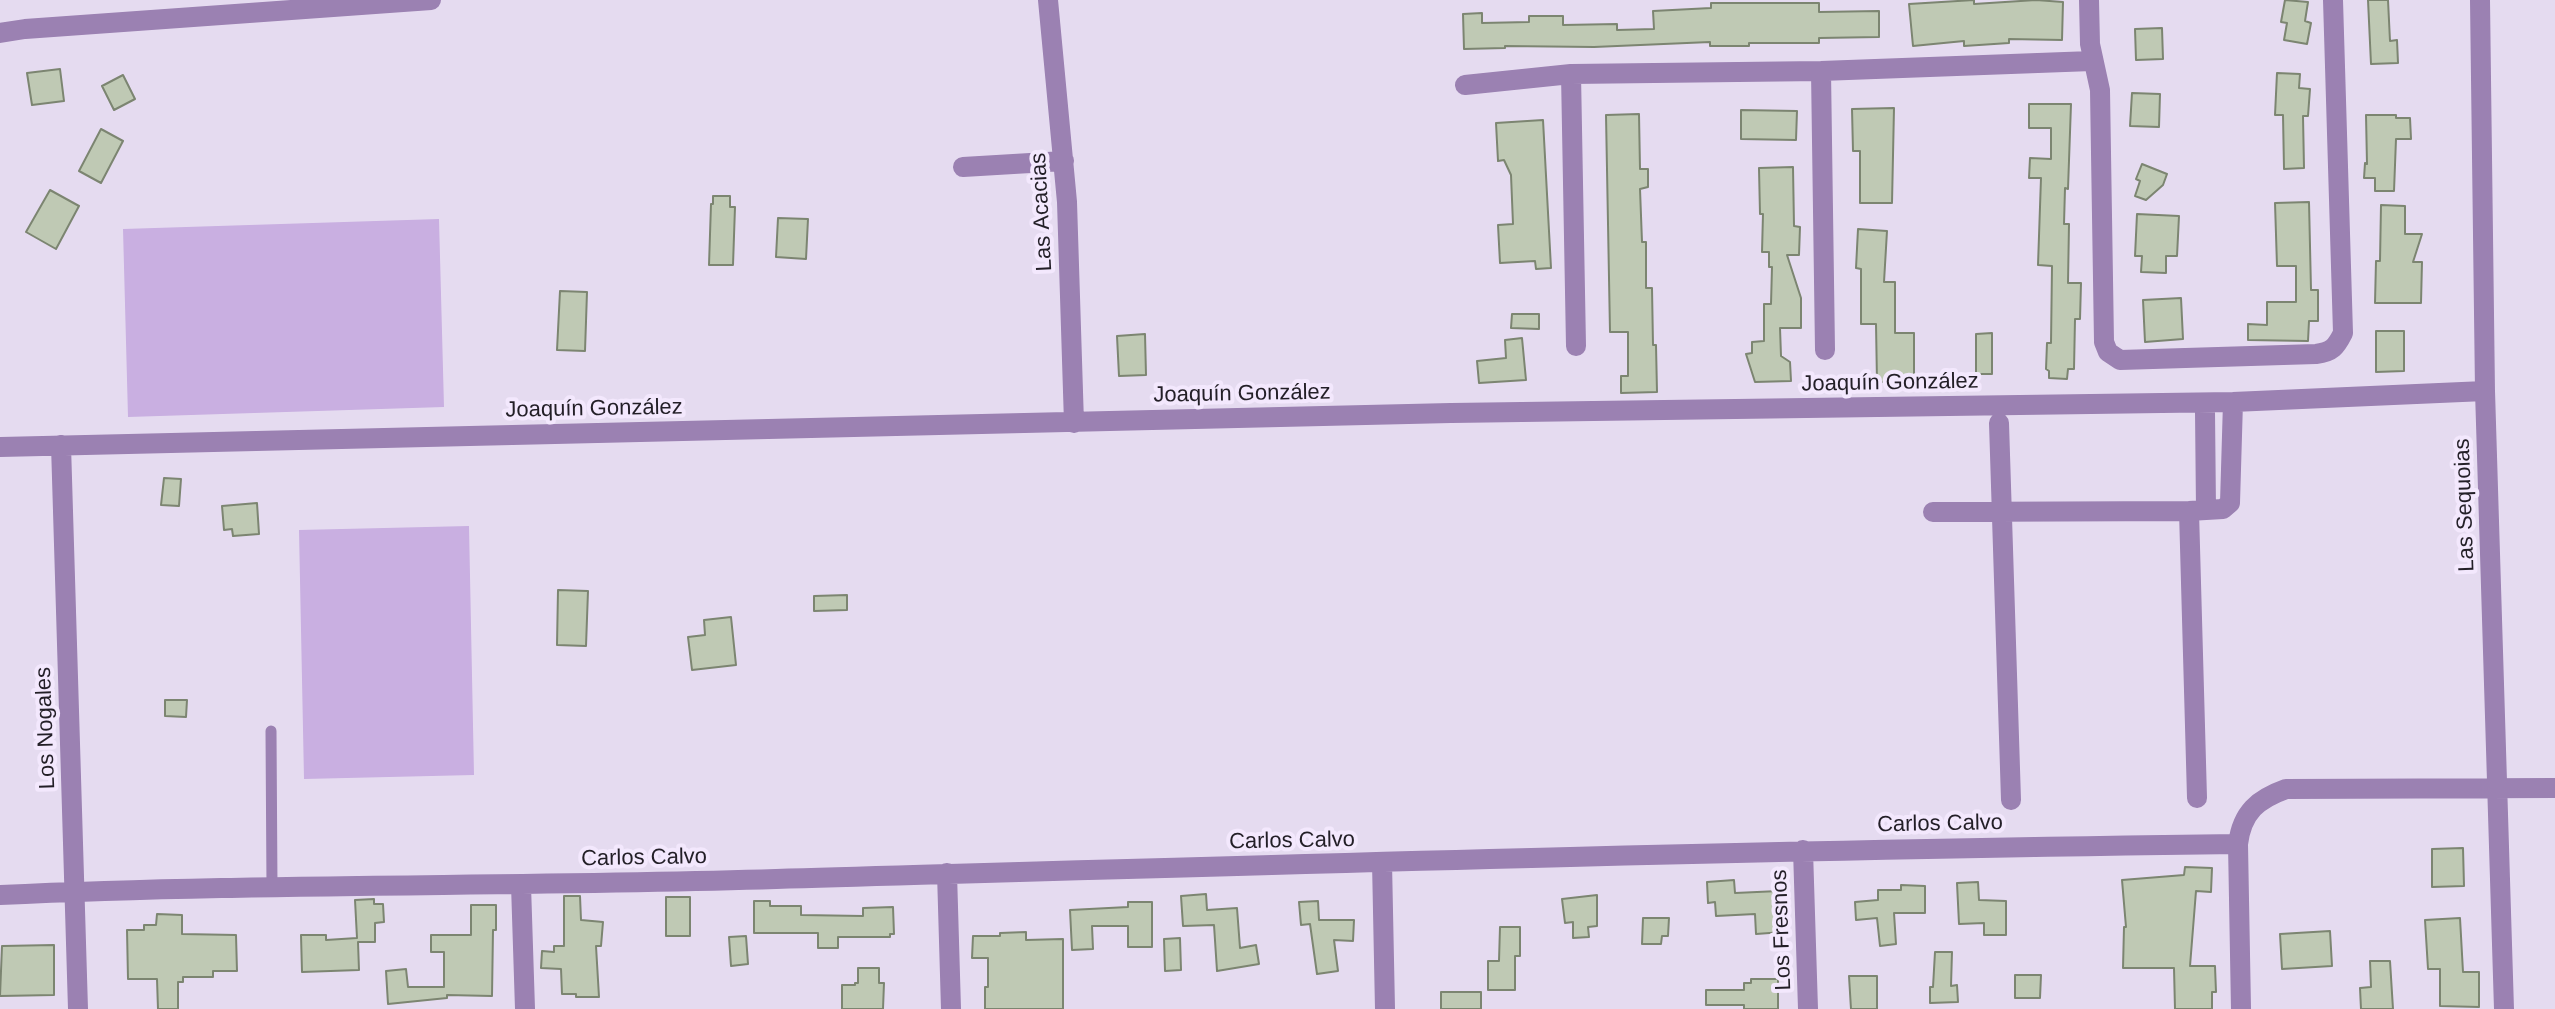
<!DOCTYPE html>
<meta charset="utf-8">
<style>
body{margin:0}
canvas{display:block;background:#e5dbf0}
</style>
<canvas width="2555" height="1009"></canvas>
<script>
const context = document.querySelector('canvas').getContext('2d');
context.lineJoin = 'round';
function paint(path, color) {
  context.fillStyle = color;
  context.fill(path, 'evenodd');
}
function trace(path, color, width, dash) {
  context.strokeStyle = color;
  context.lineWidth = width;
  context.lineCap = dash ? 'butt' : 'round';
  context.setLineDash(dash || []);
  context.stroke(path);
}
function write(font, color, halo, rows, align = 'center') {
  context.font = font + ' Arial,sans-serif';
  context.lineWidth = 8;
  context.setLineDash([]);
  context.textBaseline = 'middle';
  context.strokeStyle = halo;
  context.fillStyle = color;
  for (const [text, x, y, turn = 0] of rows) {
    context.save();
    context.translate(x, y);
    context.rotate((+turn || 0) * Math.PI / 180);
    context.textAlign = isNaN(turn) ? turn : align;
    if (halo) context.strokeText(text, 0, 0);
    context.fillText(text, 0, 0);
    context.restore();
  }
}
paint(new Path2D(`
 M439 219 444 407 128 417 123 229Z
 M469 526 474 775 304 779 299 530Z`), '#c9afe1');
const building = new Path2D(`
 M1974 0V4L2036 0 2063 2 2062 40 2009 39V43L1964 46V41L1913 46 1909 4Z
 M2285 0 2308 2 2305 21 2311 23 2307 44 2284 40 2287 23 2281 22Z
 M2368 0H2388L2390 41 2397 40 2398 63 2371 64Z
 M1711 3H1819V12L1879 11V37L1819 38V43H1749V46H1710V42L1594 47 1505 46V48L1464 49 1463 14 1482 13V23L1529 22V16H1563V25L1617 24V30L1654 29 1653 11 1711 8Z
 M2162 28 2163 59 2136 60 2135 29Z
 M60 69 64 101 32 105 27 73Z
 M2277 73 2300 74 2299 88 2310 89 2308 116H2303L2304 168 2284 169 2283 115H2275Z
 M123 75 135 99 114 110 102 86Z
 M2132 93 2160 94 2159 127 2130 126Z
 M2029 104H2071L2068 189 2065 188 2064 224H2069L2068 283H2081L2080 319H2075L2074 369H2068L2067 379 2049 378V371L2046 369 2047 343H2051L2052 266 2038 265 2041 178H2029L2030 158 2051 159V128H2029Z
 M1894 108 1892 203H1860V151H1853L1852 109Z
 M1741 110 1797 111 1796 140 1741 139Z
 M1639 114 1640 169H1648V187L1640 189 1642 242H1646V288H1652L1653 345H1656L1657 392 1621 393V376H1628V332H1610L1606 115Z
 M2366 115H2396V118H2410L2411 139H2396L2394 191H2375V178H2364L2365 163 2367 164Z
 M1543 120 1551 268 1536 269 1535 261 1500 263 1498 225 1513 224 1511 175 1504 160 1498 161 1496 123Z
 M101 129 123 141 101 183 79 171Z
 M2142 164 2167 174 2163 185 2146 200 2135 196 2140 181 2136 179Z
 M1793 167 1794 226 1800 227 1799 255H1787L1801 298V328H1780L1781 356 1790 362 1791 381 1755 382 1746 354 1752 353V342L1764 341V304H1771L1772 267H1769V252H1762L1763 214H1760L1759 168Z
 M50 190 79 206 56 249 26 232Z
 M713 196H730V207H735L733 265H709L711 204H713Z
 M2309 202 2311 290H2318V321H2309L2308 341 2248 340V324L2267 325V302H2296V266H2277L2275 203Z
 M2381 205 2405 206V234H2422L2413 262H2422L2421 303H2375L2376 261H2380Z
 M2137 214 2179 216 2177 256H2166V273L2141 272 2142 256H2135Z
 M778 218 808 219 806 259 776 257Z
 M1858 229 1887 231 1884 282H1895V333H1914V381L1877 382 1876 324H1861V269L1856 268Z
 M560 291 587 292 585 351 557 350Z
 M2181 298 2183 339 2145 342 2143 300Z
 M1512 314H1539V329L1511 328Z
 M2376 331H2404V371L2376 372Z
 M1992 333V374H1976V334Z
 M1145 334 1146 375 1119 376 1117 336Z
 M1522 338 1526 380 1479 383 1477 361 1506 358 1505 340Z
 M164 478 181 479 179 506 161 505Z
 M257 503 259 534 233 536 232 529 224 530 222 506Z
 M558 590 588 591 586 646 557 645Z
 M847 595V610L814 611V596Z
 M731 617 736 665 692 670 688 637 705 635 704 620Z
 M165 700H187L186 717 165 716Z
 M2463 848 2464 886 2432 887V849Z
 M2185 867 2212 868 2211 892 2196 891 2190 966H2215L2216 992H2212V1009H2175L2174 968H2123L2124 927H2126L2122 880 2184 875Z
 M1734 880 1735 893 1779 891 1783 932 1756 934 1755 914 1716 916 1715 902 1708 903 1707 882Z
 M1978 882 1979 900 2006 901V935H1984V923L1959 924 1957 883Z
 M1901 885 1925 886V913H1894L1896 944 1880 946 1877 918 1856 920 1855 902 1878 900V890H1901Z
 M1206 894 1207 910 1237 908 1240 948 1256 945 1259 964 1217 971 1214 925 1183 926 1181 896Z
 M1597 895V926L1588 927 1589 937 1573 938V922L1565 923 1562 899Z
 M564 896H580L581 920 603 922 601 946H596L599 997H576V994H562L561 969 541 968 542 951 554 952V946H564Z
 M666 897H690V936H666Z
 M374 899V904H383L384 922 375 923V942H358L359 970 302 972 301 935H326V940L357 938 355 900Z
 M754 901H770V906H801V915L863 916V908L893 907 894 934H890V937H838V948H818V933H754Z
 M1318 901 1319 920H1354L1353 941 1334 940 1338 971 1317 974 1310 924 1301 925 1299 902Z
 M1128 902H1152V947H1128V926H1092L1093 949 1072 950 1070 910 1128 907Z
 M471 905H496V930H493L492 996 447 995V998L388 1004 386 971 406 969 408 987H444V952H431V935H471Z
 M157 914 182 915V934L236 935 237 971H213V977H183V982H178V1009H158L157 979H128L127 930H144V925H156Z
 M1643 918H1669L1668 936H1662L1661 944H1642Z
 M2460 918 2463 972H2479V1007L2440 1006V969H2428L2425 920Z
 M1500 927H1520V956H1515V990H1488V961H1499Z
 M2330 931 2332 966 2282 969 2280 934Z
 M1026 932V940L1063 939V1009H985V987H988V958H972L973 936H1000V933Z
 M746 936 748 964 731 966 729 937Z
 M1180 938 1181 970 1165 971 1164 939Z
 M54 945V995L0 996 2 946Z
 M1935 952H1952L1951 986 1957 985 1958 1002 1930 1003V987H1933Z
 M2370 961H2390L2393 1009H2361L2360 988 2371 987Z
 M858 968H879V983H884L883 1009H842V985H855V983H858Z
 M2015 975H2041L2040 998H2015Z
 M1849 976H1877V1009H1851Z
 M1751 979H1778V1009H1744V1005H1706V990H1744V983H1751Z
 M1441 992H1481V1009H1441Z`);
paint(building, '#bfc9b4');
trace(building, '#7c8571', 2);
trace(new Path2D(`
 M271 731 272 888`), '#9b81b2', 11);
trace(new Path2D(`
 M1048 0 1067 202 1074 423
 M2089 0 2090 44 2100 90 2104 342 2108 352 2120 360 2316 354C2332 352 2336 347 2343 333L2333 0
 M2480 0 2485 391 2504 1009
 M0 33 25 29 431 0
 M1821 71 1825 350
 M1571 74 1576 346
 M1465 85 1571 74 1821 71 2092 61
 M963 167 1064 161
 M2205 411 2206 510
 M1999 423 2011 800
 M61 445 78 1009
 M0 447 1451 413 2233 402 2485 391
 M2189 511 2197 798
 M1933 512 2189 511 2223 509 2230 503 2233 402
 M1803 850 1808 1009
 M1382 862 1385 1009
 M947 873 951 1009
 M521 885 525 1009
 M0 895C258 883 517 887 776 879 1263 865 1750 850 2238 844
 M2241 1009 2238 844C2242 812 2258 799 2286 789L2555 788`), '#9b81b2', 20);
write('22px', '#231f27', '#f3e8fd', [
 ["Las Acacias",1042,212,-93],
 ["Joaquín González",1890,383,-1],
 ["Joaquín González",1242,394,-1],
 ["Joaquín González",594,409,-1],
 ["Las Sequoias",2465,505,-92],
 ["Los Nogales",46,728,-92],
 ["Carlos Calvo",1940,824,-1],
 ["Carlos Calvo",1292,841,-1],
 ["Carlos Calvo",644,858,-1],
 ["Los Fresnos",1782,930,-92]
]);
</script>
